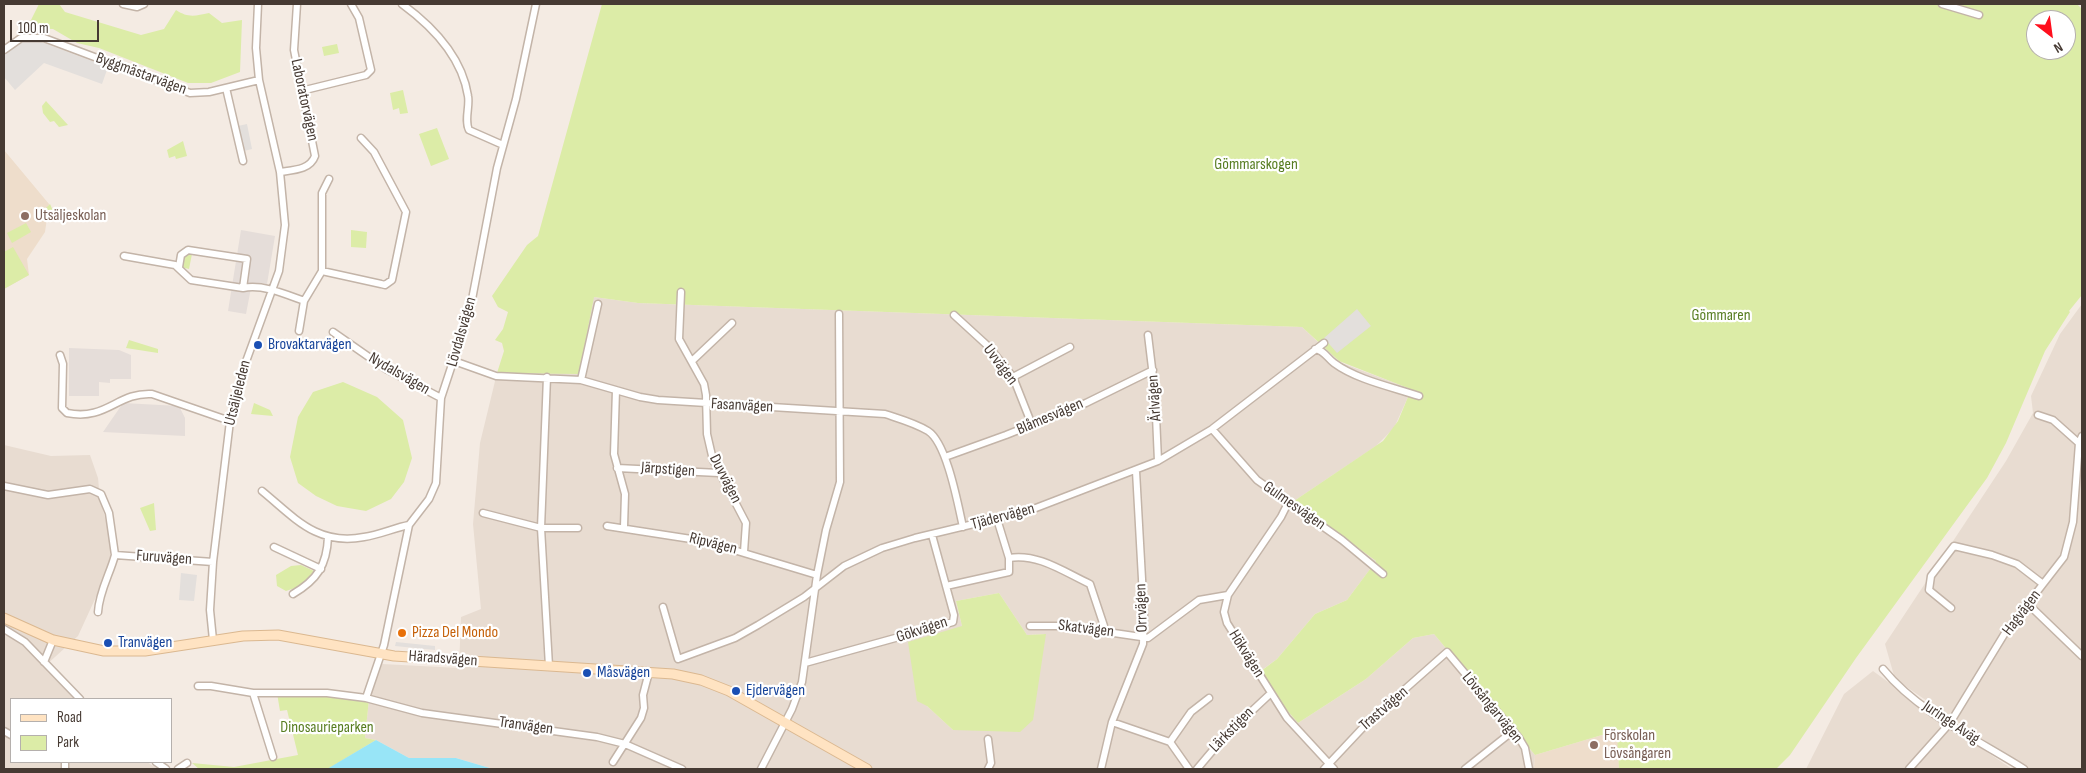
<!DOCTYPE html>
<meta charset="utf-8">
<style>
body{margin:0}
#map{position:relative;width:2086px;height:773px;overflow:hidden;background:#f4ebe3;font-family:"Sofia Sans Condensed",sans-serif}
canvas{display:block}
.frame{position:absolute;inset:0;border:5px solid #463a33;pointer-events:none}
.legend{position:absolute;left:10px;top:698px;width:162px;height:65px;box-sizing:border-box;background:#fff;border:1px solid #b5b0ad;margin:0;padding:6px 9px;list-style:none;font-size:15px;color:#463a33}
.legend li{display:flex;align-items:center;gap:10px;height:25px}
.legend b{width:25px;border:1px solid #b5b0ad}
.north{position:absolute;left:2026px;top:10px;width:50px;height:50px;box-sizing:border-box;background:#fff;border:1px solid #b5b0ad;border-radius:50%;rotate:150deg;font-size:14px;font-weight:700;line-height:20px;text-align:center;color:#463a33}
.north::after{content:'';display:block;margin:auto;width:18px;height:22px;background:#ff0f1d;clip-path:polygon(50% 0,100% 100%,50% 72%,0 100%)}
.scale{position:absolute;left:10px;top:20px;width:89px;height:22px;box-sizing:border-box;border:2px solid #463a33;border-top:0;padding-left:6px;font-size:15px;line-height:18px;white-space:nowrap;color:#463a33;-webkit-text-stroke:4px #fff;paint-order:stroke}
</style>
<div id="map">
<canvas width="2086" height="773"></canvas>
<div class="frame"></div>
<ul class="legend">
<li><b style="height:6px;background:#ffe3c2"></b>Road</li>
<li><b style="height:14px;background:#dceca7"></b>Park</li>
</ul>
<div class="north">N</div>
<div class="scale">100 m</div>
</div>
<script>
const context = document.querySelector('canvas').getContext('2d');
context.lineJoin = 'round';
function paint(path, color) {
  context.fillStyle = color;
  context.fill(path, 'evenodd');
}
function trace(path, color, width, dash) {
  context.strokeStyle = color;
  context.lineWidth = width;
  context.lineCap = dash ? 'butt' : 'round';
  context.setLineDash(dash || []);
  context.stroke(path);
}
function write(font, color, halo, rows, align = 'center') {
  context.font = font + ' "Sofia Sans Condensed",sans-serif';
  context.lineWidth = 4.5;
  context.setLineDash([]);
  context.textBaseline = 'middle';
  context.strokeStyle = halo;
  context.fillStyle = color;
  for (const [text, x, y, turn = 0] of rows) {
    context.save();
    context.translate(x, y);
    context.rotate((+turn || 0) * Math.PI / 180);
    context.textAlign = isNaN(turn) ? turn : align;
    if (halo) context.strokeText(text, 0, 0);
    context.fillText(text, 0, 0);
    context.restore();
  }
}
paint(new Path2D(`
 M594 297 638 303 1302 327 1339 362 1419 392 1408 397 1394 428 1376 446 1294 501 1376 561 1347 600 1315 614 1277 659 1262 670 1273 694 1298 723 1366 679 1413 638 1434 634 1535 755 1534 769H493L456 758H409L376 740 365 738 369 699 382 664 459 668 461 617 481 609 473 524 480 443 497 373ZM999 593 1027 635 1045 634 953 730 927 706 962 626 956 601Z
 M2082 304V769H2026L1895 679 1885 644 2006 461 2033 413 2031 396 2060 334Z
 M4 445 51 456 90 455 98 478 100 499 111 540 110 558 101 586 78 636 44 667 74 699H11V762H147L158 769H4Z
 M1873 671 1953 729 2012 769H1806L1844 694Z`), '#e8dcd1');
paint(new Path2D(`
 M241 230 275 236 267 284 261 283 260 289 251 288 246 314 228 311Z
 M69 348 119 350 131 355V379H110V383L99 382V396H69Z
 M123 403 179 406 185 418V436L103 432Z`), '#e5ddd9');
paint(new Path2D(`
 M4 150 49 204 45 232 27 259 29 275 4 289Z
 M1602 735H1618L1619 769H1534L1535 755Z`), '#eeddcb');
paint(new Path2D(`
 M39 4H59L65 12 141 35 164 29 176 10C188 18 195 16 209 13L222 23 242 20 240 72 211 83H188L99 48 77 43 53 29 27 28Z
 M602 4H2077L2082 9V295L2069 311 2070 312 2045 351 2006 443 1987 478 1856 658 1790 755 1776 769H1619L1617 735H1602L1535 755 1434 634 1413 638 1366 679 1298 723 1273 694 1261 671 1277 659 1315 614 1347 600 1376 561 1294 501 1383 441 1398 421 1408 397 1418 392 1339 361 1302 327 638 303 594 297 579 374 497 373 504 351 502 343 495 340 503 329 508 312 498 307 492 296 527 245 538 236ZM2036 20H2066V50H2036Z
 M337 44 339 53 324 56 322 47Z
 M403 90 408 113 400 114 399 108 393 110 390 93Z
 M46 101 68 125 59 127 54 121 50 122 43 113 42 106Z
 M437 128 449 159 431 166 419 134Z
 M183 141 187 156 176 159 175 156 169 158 167 150Z
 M50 204 54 213 50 221 36 218Z
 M26 223 31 232 12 243 7 233Z
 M351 230 367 232 366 248 351 247Z
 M13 247 29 275 4 289V252Z
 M187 253 192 254 189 269 181 267 184 255Z
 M129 340 158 349V353L126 348Z
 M343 382 377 397 403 420 412 458 404 482 391 499 366 511 337 506 316 496 298 483 290 457 298 417 313 392Z
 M254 403 270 410 273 416 251 414Z
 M154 503 156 530 150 531 140 508Z
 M301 565 314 571 301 586 286 591 277 586 276 575 291 566Z
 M999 593 1027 635 1046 634 1033 720 1020 732 953 730 927 706 917 701 908 642 962 626 956 601Z
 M277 693H327L369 699 365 738 376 740 328 769H199L192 763 234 767 298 755 287 710 280 711Z`), '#dceca7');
paint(new Path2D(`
 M36 40 108 67 102 84 44 63 15 90 4 77V53L21 42Z
 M247 124 252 149 244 151 238 126Z
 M1357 309 1371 326 1337 353 1324 338Z
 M181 573 197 575 194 601 179 600Z
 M396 642 435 646V650L395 646Z`), '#e3dfdc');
paint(new Path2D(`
 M376 740 409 758H456L493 769H327Z`), '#98e5f7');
const street = new Path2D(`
 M123 4 137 7 144 4
 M402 4C432 26 462 57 468 96 470 107 464 120 469 130L503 145
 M1942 4 1979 15
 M4 50 21 38H44L190 93 209 92 259 80
 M226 88 243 161
 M301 91 366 75 371 70 359 18 351 4
 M280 172C293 170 310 170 315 156L294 50 297 4
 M124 256 175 265 191 280 243 288C263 284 285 294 304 301
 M179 267 181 255 188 250 247 259 243 288
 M322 271 381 284 385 285 392 280 406 212 374 152 361 138
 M681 292 679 339 704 384 706 395 707 434 713 460 746 523 744 552
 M954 315 989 347 1013 377 1032 425
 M299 331 304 301 322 271V193L329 179
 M333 332 386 369 441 398
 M1148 335 1155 393 1158 461
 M1315 349C1324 350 1327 358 1334 363 1357 380 1392 387 1419 396
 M60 355 63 364 62 408 67 413C107 421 117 392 152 394L230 421
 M454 361 496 376 581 380 640 397 658 400 885 414C900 419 915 423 928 431 947 443 958 505 963 527
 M692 361 732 323
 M547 377 541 528 549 666
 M1013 377 1070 347
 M581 380 598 304
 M616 390 614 454 625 494 624 527
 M2038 415 2053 420 2081 445
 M1212 429 1257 480 1342 540 1383 574
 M945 457 1006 435 1086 403 1153 370
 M617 468 719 473
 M4 486 48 495 90 489 101 494 109 513 115 555 213 562
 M262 491C295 518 317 546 364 537 379 535 394 528 409 525
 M1288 503 1281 517 1228 595 1224 612 1227 623 1287 718 1334 769
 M483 513 541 528H578
 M607 526 704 541 817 575
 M274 547 321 569
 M1009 558C1038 553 1064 572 1090 584L1106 632
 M946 586 1009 572V558L997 519
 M293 594C317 580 327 565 328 537
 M2028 604 2082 656
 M663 607 678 659 735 638 758 625 804 597 844 566 882 548 915 538 1028 511 1158 461 1212 429 1324 343
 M1951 608 1929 590 1931 576 1954 546 1992 555 2017 564 2043 584
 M98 612C99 592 110 574 115 555
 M1030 626H1066L1148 638 1199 600 1228 595
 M4 629 25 642 80 699
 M213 640 210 610 213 562 230 421 244 367 279 271 285 225 280 172 259 80 256 48 258 4
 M44 662 53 640
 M805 663 953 622 954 615 932 535
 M1883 669C1918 712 1978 740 2024 769
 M198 686H211L253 693H327L366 698 422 713 597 737 625 744 682 769
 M253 693 273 757
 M366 698 384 645 409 525 429 499 436 483 441 398 470 310 497 168 516 99 536 4
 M1112 722 1170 742 1189 769
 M4 731 11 735
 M988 739 991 763 988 769
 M1170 742 1191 712 1209 698
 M65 762V769
 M156 762 166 769
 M613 762 641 718 644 708 643 695 649 672
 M178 769 187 763
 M761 769 792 709 802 682 817 575 826 530 840 482 839 314
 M1101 769 1112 722 1143 644 1144 615 1136 471
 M1197 769 1224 737 1270 694
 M1324 769 1370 720 1447 652 1519 738 1525 748 1529 769
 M1465 769 1513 731
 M1909 769 1950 723 2005 633 2064 557 2073 522 2079 443 2082 436`);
const secondary = new Path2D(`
 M4 618 53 640 104 651H145L243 636 278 635 394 656 673 674 701 680 729 691 867 769`);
trace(street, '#c3b4a8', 9);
trace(secondary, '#dbb890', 11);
trace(street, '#fff', 6);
trace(secondary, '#ffe3c2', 9);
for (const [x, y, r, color] of [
 [25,216,5,"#8d6e63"],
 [258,345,5,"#1a4fb4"],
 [402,633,5,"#e8710a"],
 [108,643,5,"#1a4fb4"],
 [587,673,5,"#1a4fb4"],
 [736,691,5,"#1a4fb4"],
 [1594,745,5,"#8d6e63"]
]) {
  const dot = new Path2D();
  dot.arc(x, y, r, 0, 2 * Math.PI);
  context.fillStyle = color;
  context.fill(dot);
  trace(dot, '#fff', 2);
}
write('16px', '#463a33', '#fff', [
 ["Byggmästarvägen",141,74,20],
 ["Laboratorvägen",304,100,78],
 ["Lövdalsvägen",462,332,-74],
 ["Uvvägen",1000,365,53],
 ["Nydalsvägen",399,374,30],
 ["Utsäljeleden",238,393,-76],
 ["Ärlvägen",1155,398,-94],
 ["Fasanvägen",742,406,3],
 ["Blåmesvägen",1050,417,-23],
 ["Järpstigen",668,470,4],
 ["Duvvägen",725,479,63],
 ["Gulmesvägen",1294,506,35],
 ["Tjädervägen",1003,517,-15],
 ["Ripvägen",713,544,14],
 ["Furuvägen",164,558,4],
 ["Orrvägen",1142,608,-92],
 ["Hagvägen",2022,613,-53],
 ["Skatvägen",1086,629,7],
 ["Gökvägen",922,630,-18],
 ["Hökvägen",1246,654,58],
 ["Häradsvägen",443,659,4],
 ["Lövsångarvägen",1492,708,51],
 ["Trastvägen",1384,709,-41],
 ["Juringe Åväg",1951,723,34],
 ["Tranvägen",526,726,8],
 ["Lärkstigen",1232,730,-46]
]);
write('16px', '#577d21', '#fff', [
 ["Gömmarskogen",1256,165],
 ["Gömmaren",1721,316],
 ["Dinosaurieparken",327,728]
]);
write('16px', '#785e54', '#fff', [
 ["Utsäljeskolan",35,216],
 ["Förskolan",1604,736],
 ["Lövsångaren",1604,754]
], 'left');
write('16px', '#164399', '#fff', [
 ["Brovaktarvägen",268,345],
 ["Tranvägen",118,643],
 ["Måsvägen",597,673],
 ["Ejdervägen",746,691]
], 'left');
write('16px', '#c56008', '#fff', [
 ["Pizza Del Mondo",412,633]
], 'left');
</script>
